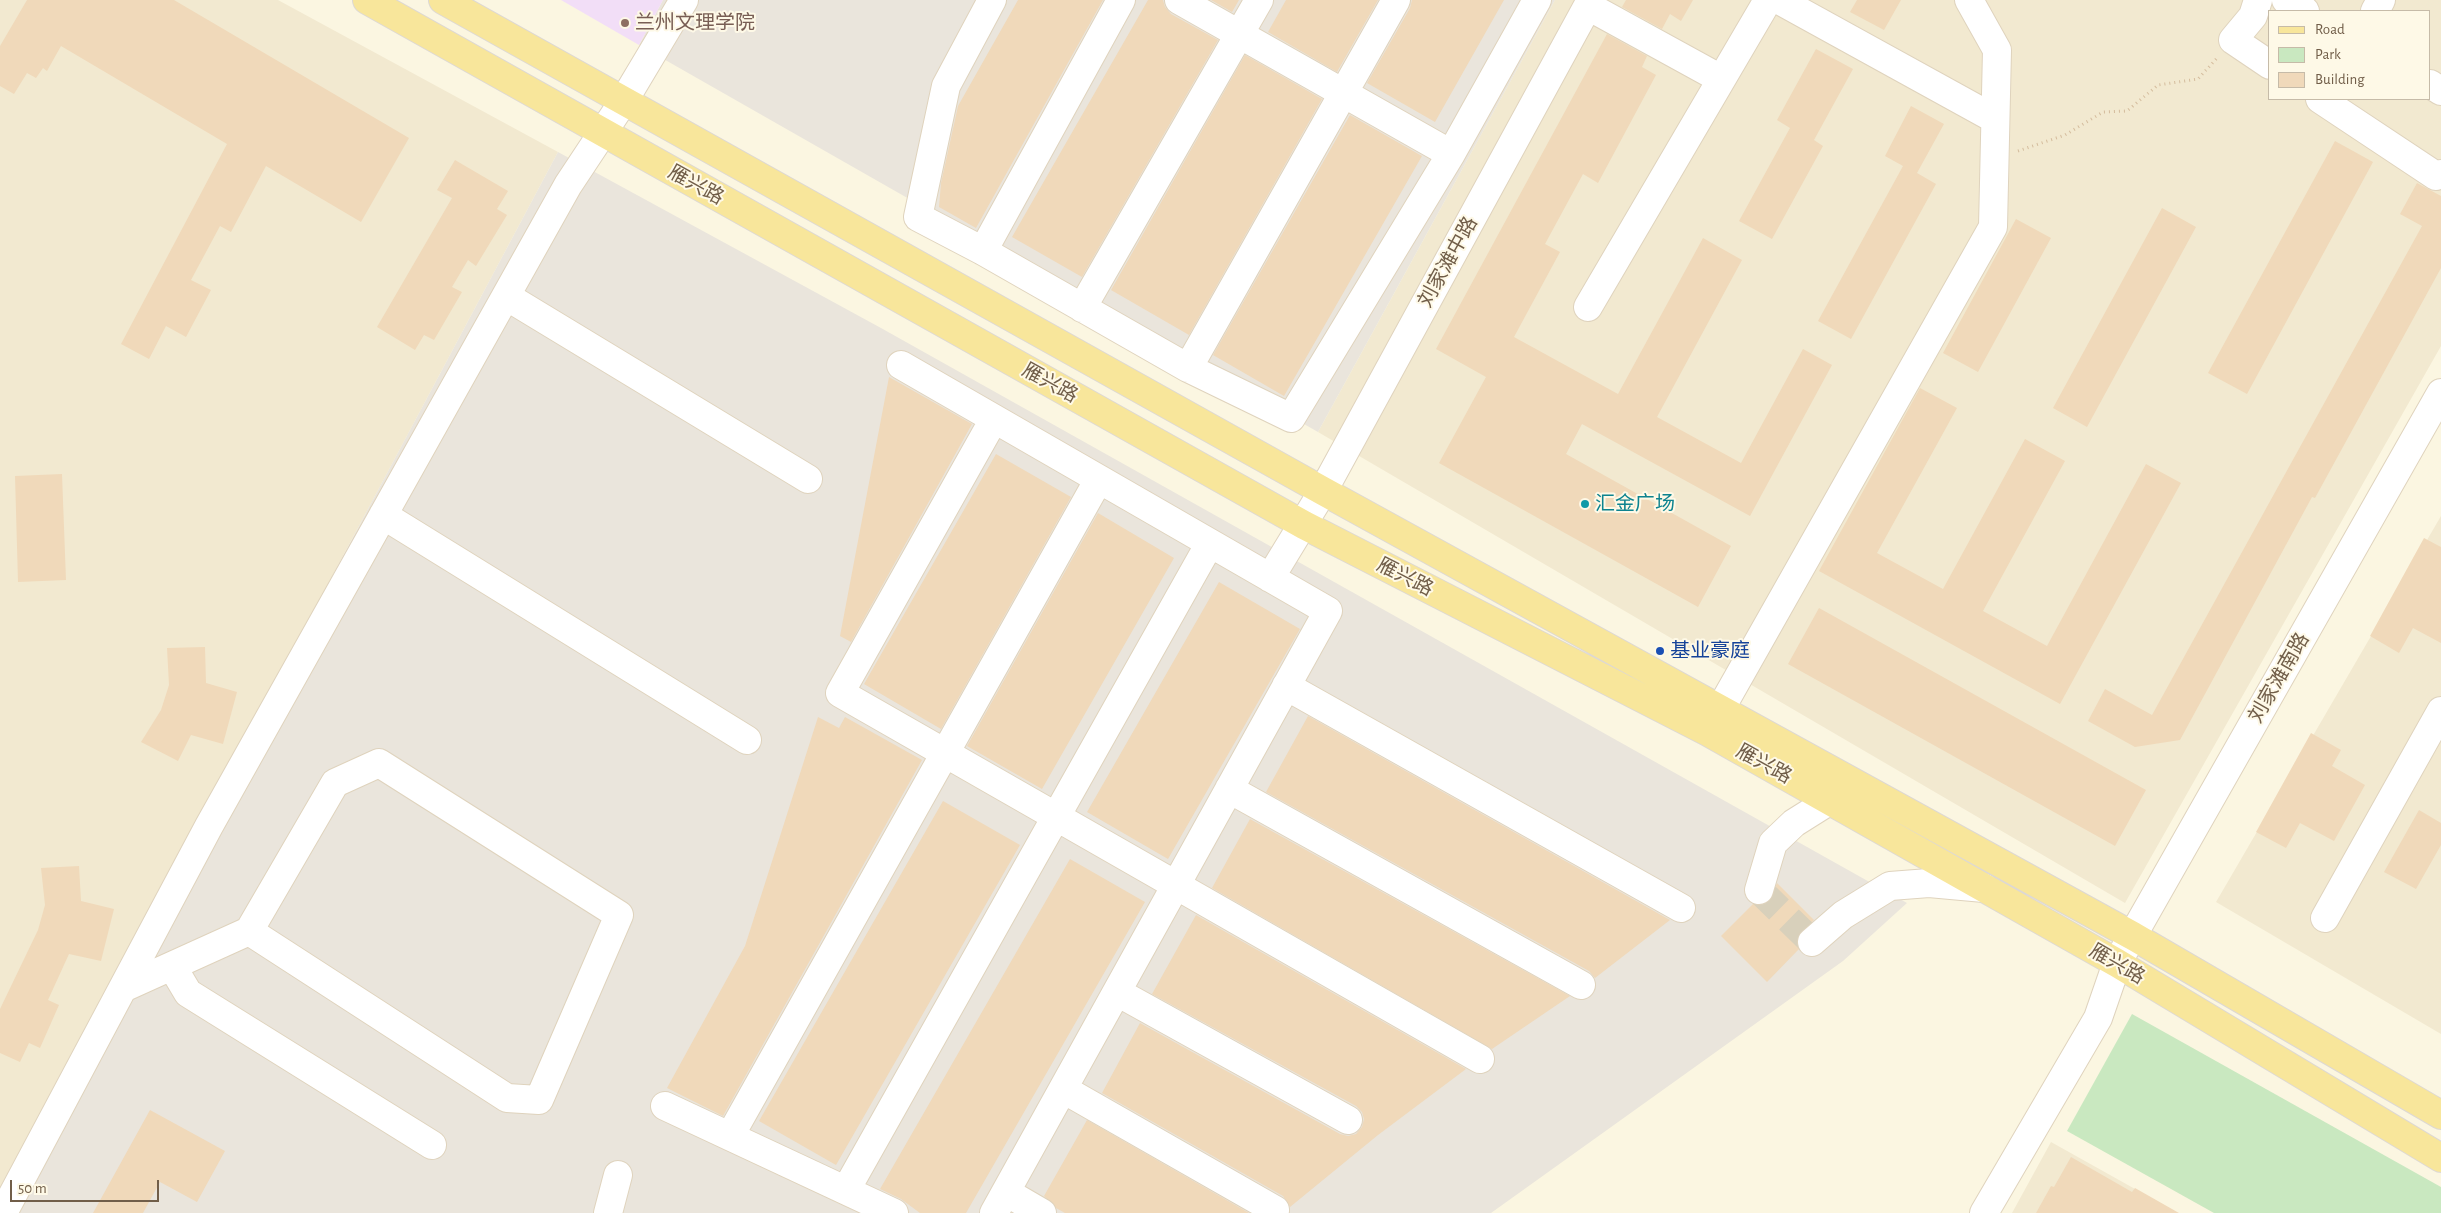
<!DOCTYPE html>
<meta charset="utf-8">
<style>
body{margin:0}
#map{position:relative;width:2441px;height:1213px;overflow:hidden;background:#fbf6e1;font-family:"Alegreya Sans",sans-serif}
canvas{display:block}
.legend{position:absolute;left:2268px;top:10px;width:162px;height:90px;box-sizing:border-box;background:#fef9e7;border:1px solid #c6bba8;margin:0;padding:6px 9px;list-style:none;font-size:15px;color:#715e49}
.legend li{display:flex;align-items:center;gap:10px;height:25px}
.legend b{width:25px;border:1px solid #c6bba8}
.scale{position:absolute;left:10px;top:1180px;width:149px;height:22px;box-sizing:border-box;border:2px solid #715e49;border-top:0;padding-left:6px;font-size:15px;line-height:18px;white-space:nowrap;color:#715e49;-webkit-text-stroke:4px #fef9e7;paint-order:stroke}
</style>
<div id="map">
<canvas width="2441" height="1213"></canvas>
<ul class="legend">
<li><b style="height:6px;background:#f8e69b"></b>Road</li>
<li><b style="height:14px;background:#c9e8c0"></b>Park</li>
<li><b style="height:14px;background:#f0d9ba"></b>Building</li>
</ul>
<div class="scale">50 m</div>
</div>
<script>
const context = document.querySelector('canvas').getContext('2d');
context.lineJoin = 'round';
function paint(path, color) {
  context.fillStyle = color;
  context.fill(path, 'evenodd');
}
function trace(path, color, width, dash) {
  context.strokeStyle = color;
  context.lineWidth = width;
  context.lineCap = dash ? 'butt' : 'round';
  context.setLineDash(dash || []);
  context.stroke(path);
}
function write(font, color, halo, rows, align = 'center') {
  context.font = font + ' "Alegreya Sans","Noto Sans SC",sans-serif';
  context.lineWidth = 4;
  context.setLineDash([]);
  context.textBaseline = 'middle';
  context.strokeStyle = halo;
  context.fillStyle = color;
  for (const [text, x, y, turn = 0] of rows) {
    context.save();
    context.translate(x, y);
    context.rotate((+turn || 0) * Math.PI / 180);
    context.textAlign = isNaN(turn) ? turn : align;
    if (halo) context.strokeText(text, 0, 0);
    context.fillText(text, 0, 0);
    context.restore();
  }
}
paint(new Path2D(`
 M0 0H278L558 152 0 1200Z
 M1555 0H2441V346L2125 903 1318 432ZM2270 11H2430V99H2270Z
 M2441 516V1034L2216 902Z
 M2051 1142 2178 1213H2012Z`), '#f2e9d0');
paint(new Path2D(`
 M663 0H1555L1318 432 639 45Z
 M558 152 881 328 1907 903 1843 961 1491 1213H0V1200Z`), '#eae5dc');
paint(new Path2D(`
 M561 0H663L639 45Z`), '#f2def7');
paint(new Path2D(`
 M2132 1014 2441 1187V1213H2214L2067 1131Z`), '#c9e8c0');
paint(new Path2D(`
 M27 0H174L409 138 361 222 266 166 231 232 220 226 191 280 211 290 186 337 166 326 149 359 121 344 227 144 61 46 47 71 43 68 36 78 27 73 14 94 0 86V46Z
 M1018 0H1103L976 228 939 207 941 183 958 106Z
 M1148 0H1163L1165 7 1171 14 1218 40 1082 277 1012 237Z
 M1211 0H1239L1232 12Z
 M1286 0H1378L1337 72 1268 32Z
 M1412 0H1504L1435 122 1367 83 1410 8Z
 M1626 0H1693L1681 21 1670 14 1662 29 1622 7Z
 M1857 0H1901L1884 30 1850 12Z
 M1607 34 1647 56 1642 67 1656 75 1598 183 1583 174 1545 244 1560 252 1514 337 1618 394 1703 238 1742 260 1657 417 1741 463 1803 349 1832 365 1750 516 1582 424 1566 454 1731 546 1698 607 1439 463 1486 377 1436 349Z
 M1816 49 1853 69 1814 140 1823 146 1772 239 1739 221 1790 128 1777 120Z
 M1245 55 1322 99 1189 335 1111 290Z
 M1911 106 1944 124 1917 173 1936 184 1851 339 1818 321 1903 166 1885 156Z
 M1350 115 1422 156 1284 396 1213 355Z
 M2335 141 2373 162 2247 394 2208 373Z
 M455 160 508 191 497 209 507 215 476 266 468 260 452 287 462 292 434 340 424 335 415 350 377 327 452 198 437 190Z
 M2417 183 2441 196V268L2315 498 2312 497 2180 740 2135 747 2088 721 2105 689 2152 715 2422 226 2400 214Z
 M2162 208 2196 227 2087 427 2053 408Z
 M2016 219 2051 238 1978 372 1943 353Z
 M889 377 972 424 851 642 840 636Z
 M1920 388 1957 408 1877 553 1943 589 2025 439 2065 461 1983 611 2047 646 2146 464 2181 483 2060 704 1819 571Z
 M996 454 1071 497 941 729 864 684Z
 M62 474 66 580 18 582 15 476Z
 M1098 513 1174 558 1042 789 967 746Z
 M2424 538 2441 547V643L2413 628 2399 653 2370 636Z
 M1219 582 1300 629 1168 859 1087 812Z
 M1819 608 2146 790 2115 846 1788 664Z
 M205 647 206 683 237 692 223 744 191 735 178 761 141 742 161 710 169 685 167 648Z
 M1308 716 1670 920 1595 978 1589 971 1266 792Z
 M818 717 839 728 845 717 922 760 723 1116 667 1088 745 946Z
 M2311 733 2341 750 2332 766 2365 785 2334 841 2300 823 2286 848 2256 832Z
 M943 801 1020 845 836 1165 759 1121Z
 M2419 810 2441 823V845L2416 889 2384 872Z
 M1250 819 1570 996 1492 1049 1212 888Z
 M1070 859 1145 902 966 1213H920L901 1199 880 1189Z
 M79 866 81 901 114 909 101 961 69 954 48 1000 59 1005 40 1048 29 1043 20 1062 0 1053V1009L38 930 45 905 41 868Z
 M1777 883 1814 920 1797 936 1799 949 1767 982 1721 936 1753 904 1762 905 1770 901Z
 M1196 915 1466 1069 1378 1135 1290 1207 1283 1196 1102 1093 1140 1023 1340 1134 1348 1136 1356 1134 1362 1127 1364 1119 1362 1112 1356 1106 1152 994Z
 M150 1110 225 1151 197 1202 160 1182 143 1213H93Z
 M1087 1120 1249 1213H1065L1056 1208 1044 1196Z
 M2071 1157 2132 1192 2135 1188 2179 1213H2036L2051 1186 2054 1187Z`), '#f0d9ba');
trace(new Path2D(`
 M1759 890 1812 942`), '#d8d0bb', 28, [28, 14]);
const minor = new Path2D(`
 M992 0 946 86 918 217 983 251 1188 368 1291 418 1451 154 1537 0
 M1179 0 1451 154
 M1779 0 1995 119
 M2258 0 2253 16 2233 40 2270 65
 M2286 0 2305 11
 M1588 6 1721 79
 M2375 11 2381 0
 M2430 84 2441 91
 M2320 99 2436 176 2441 174
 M983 251 1121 0
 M506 296 808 479
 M1588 307 1768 0
 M1082 308 1259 0
 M901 365 1328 611 994 1213
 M1188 368 1396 0
 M994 419 840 693 1480 1059
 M383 515 747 740
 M1270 578 1323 491 1591 0
 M1286 686 1681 908
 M1708 731 1993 227 1997 50 1969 0
 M1229 789 1581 985
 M1759 890 1773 843 1794 823 1829 801
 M2325 918 2441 711
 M1812 942 1843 915 1890 886 1929 883 1984 888
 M172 966 188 993 432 1145
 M123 988 249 931 335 783 379 763 619 915 539 1100 507 1098 249 931
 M1117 992 1348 1120
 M1063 1089 1275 1210
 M665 1106 894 1213
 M730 1136 1099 479
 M846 1190 1210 543
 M1006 1192 1042 1213
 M3 1213 209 826 568 185 623 102 684 0
 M608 1213 618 1175
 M1984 1213 2098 1018 2117 963 2441 393`);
const major = new Path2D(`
 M367 0 1304 525 1708 732 2117 963 2441 1158
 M443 0 1323 491 2133 936 2441 1115`);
trace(minor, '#dfd3bd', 30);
trace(major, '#ddd8d3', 30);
trace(new Path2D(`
 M2018 151 2065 135 2103 112 2127 111 2158 85 2198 79 2218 57`), '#d4bc9d', 3, [1, 4]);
trace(minor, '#fff', 28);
trace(major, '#f8e69b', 28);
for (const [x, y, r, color] of [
 [625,23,5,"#8d6e63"],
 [1585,504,5,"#0f9aa8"],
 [1660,651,5,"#1a4fb4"]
]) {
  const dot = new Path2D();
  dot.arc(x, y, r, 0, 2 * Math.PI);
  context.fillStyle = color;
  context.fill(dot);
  trace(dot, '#fef9e7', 2);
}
write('20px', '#785e54', '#fef9e7', [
 ["兰州文理学院",635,23]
], 'left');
write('20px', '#715e49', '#fef9e7', [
 ["雁兴路",696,185,29],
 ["刘家滩中路",1448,262,-61],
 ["雁兴路",1050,383,29],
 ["雁兴路",1405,577,27],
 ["刘家滩南路",2279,678,-60],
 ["雁兴路",1764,764,29],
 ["雁兴路",2117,964,30]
]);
write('20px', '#0d838f', '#fef9e7', [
 ["汇金广场",1595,504]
], 'left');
write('20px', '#164399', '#fef9e7', [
 ["基业豪庭",1670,651]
], 'left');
</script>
